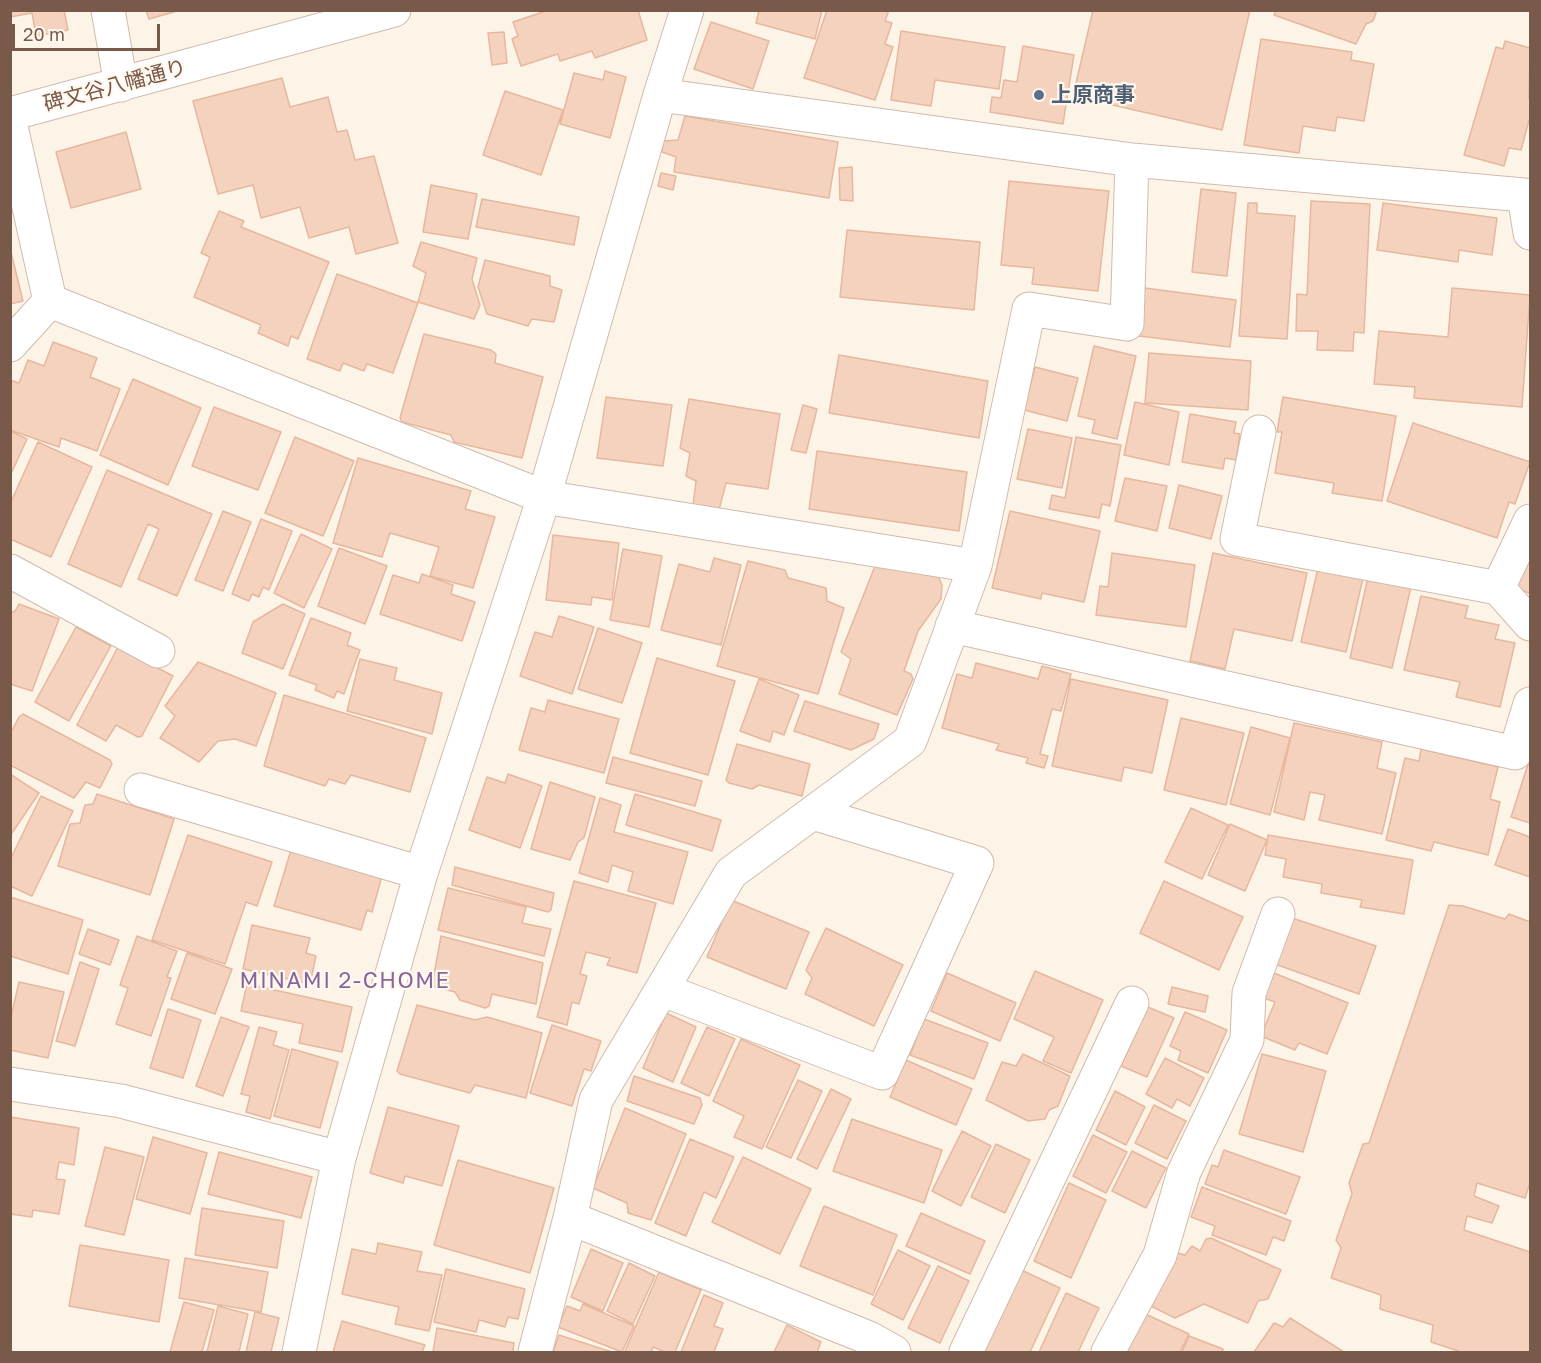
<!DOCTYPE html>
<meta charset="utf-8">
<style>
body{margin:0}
#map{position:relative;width:1541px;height:1363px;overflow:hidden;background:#fdf4e8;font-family:"Golos Text",sans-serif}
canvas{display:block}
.frame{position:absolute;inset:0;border:12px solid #79594a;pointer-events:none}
.scale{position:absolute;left:12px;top:24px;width:148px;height:27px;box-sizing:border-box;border:3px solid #79594a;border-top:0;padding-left:8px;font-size:18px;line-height:21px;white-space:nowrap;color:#79594a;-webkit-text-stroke:4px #fff8ef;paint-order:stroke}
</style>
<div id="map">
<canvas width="1541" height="1363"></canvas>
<div class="frame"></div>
<div class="scale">20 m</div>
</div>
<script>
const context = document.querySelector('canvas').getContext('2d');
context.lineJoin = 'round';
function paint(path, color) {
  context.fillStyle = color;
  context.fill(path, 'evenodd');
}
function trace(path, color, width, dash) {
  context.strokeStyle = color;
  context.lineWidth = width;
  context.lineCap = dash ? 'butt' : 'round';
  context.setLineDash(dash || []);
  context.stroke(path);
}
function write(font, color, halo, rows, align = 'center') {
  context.font = font + ' "Golos Text","Noto Sans JP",sans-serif';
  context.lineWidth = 4.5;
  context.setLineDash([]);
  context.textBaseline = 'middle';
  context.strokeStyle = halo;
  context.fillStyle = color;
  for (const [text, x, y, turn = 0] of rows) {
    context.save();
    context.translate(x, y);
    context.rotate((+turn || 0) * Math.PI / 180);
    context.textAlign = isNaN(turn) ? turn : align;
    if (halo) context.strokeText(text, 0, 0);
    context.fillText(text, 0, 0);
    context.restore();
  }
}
const building = new Path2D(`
 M10 10H64L68 30 36 36 32 13 10 17Z
 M146 10H181L149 19Z
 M549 10H638L647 40 595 58 592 51 560 61 558 54 521 66 512 39 518 36 513 22Z
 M759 10H822L815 39 756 23Z
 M827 10H889L885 21 892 23 885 44 893 47 875 100 804 78Z
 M1093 10H1250L1222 130 1073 96Z
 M1276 10H1377L1373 21 1366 24 1356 44 1274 15Z
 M711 22 769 41 753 89 694 69Z
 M901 31 1005 47 999 89 935 80 931 106 891 100Z
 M504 32 507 63 492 65 488 33Z
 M1261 39 1352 52 1351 60 1374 64 1364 121 1337 117 1335 131 1303 126 1299 153 1244 145Z
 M1505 41 1530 48 1529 98 1530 99V117L1521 150 1509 148 1504 166 1464 155 1496 47 1503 49Z
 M1023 46 1074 55 1063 124 990 112 992 97 1001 98 1004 80 1017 82Z
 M605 71 626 77 610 138 560 124 574 73 603 80Z
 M282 78 290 107 328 97 337 132 347 130 355 160 374 156 398 243 356 254 349 227 309 238 300 207 261 218 253 185 218 194 193 101Z
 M505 91 563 110 541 175 483 155Z
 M685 116 838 142 829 198 674 172 676 157 662 152 663 141 678 140Z
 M126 132 141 189 71 208 56 152Z
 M852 167 853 201 840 200 839 168Z
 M661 173 676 176 673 190 658 186Z
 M1009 181 1109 191 1098 291 1032 284 1034 268 1001 265Z
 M431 185 477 194 468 239 423 232Z
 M1201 189 1236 193 1227 276 1192 272Z
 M482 199 579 217 574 245 476 227Z
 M1311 201 1370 204 1364 333 1354 332 1353 351 1317 350 1318 331H1296L1297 294 1307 295Z
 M1248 203H1257V213L1295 216 1287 339 1239 336Z
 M1383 203 1497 218 1492 255 1459 250 1458 262 1377 250Z
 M219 211 244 221 241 227 329 262 298 339 291 336 288 346 258 333 261 325 194 297 210 257 201 253Z
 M847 230 980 242 974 310 840 297Z
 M421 242 477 258 472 279 480 305 474 319 418 302 426 273 413 266Z
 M10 248 23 301 10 304Z
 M485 260 550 276V286L562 290 554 322 532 319 528 326 487 314 478 287Z
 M337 274 418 303 393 373 367 364 364 371 343 363 340 371 307 359Z
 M1145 288 1236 300 1230 347 1139 336Z
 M1452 288 1530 295 1522 407 1414 398 1415 387 1374 384 1379 331 1448 337Z
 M424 334 491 350 496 354 495 363 543 377 522 458 454 442 451 435 402 422 400 418Z
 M53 342 97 358 90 377 120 389 97 451 61 438 59 447 10 430V380L19 383 28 360 44 366Z
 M1094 346 1136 356 1117 439 1092 433 1095 420 1078 416Z
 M1149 353 1251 361 1248 410 1145 403Z
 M839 355 988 381 979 438 829 413Z
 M1035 367 1078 378 1067 421 1024 410Z
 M133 379 201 408 168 485 100 455Z
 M606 397 672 405 663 466 597 458Z
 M1283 397 1396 416 1382 501 1332 493 1334 483 1275 473 1282 432H1277Z
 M689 399 780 414 768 489 726 483 719 510 693 505 696 481 686 476 690 453 680 448Z
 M1135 402 1179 412 1169 465 1124 455Z
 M803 405 817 409 806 453 791 450Z
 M214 407 281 432 258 490 192 466Z
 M1190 414 1236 422 1234 433 1240 434 1236 460 1225 458 1223 469 1182 462Z
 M1413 423 1530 462 1515 504 1509 502 1497 538 1387 501Z
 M1028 429 1072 438 1062 488 1017 479Z
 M10 431 27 439 10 476Z
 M295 437 354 461 323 536 265 513Z
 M1076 437 1121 445 1110 506 1102 504 1099 518 1049 509 1052 495 1065 498Z
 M38 442 92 467 51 557 10 539V504Z
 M817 451 967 472 959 531 809 509Z
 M358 458 471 491 465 509 495 517 473 588 430 576 439 547 390 533 382 557 333 543Z
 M107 470 212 514 177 596 138 579 159 529 148 524 121 587 68 564Z
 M1125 478 1167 486 1157 531 1115 521Z
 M1179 485 1222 496 1211 539 1169 528Z
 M223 511 251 522 223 591 195 580Z
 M1010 511 1100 531 1084 602 1042 593 1041 599 992 588Z
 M261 519 292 531 269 590 263 587 259 597 252 594 249 601 232 594Z
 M301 534 332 549 304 608 274 593Z
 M553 535 619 543 612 600 592 597 591 605 546 600Z
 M339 548 387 566 365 624 318 606Z
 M623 549 662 556 649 627 610 620Z
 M1112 553 1195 565 1186 627 1096 615 1100 586 1108 587Z
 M1213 553 1307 573 1292 641 1234 629 1225 669 1190 661Z
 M1530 556V589L1529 593 1516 588Z
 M714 558 741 565 721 645 661 630 679 564 710 572Z
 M748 561 785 570 788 578 826 588 827 601 844 608 818 694 717 666Z
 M875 566 938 576 942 585 941 599 918 631 904 671 911 674 913 679 897 715 839 694 851 659 841 652Z
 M1318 568 1363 578 1346 652 1301 642Z
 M422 574 453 585 451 594 475 602 462 641 380 614 393 575 419 583Z
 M1368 577 1411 587 1392 668 1350 658Z
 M1421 596 1468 606 1465 618 1499 625 1495 639 1515 643 1500 707 1456 697 1460 682 1404 670Z
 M19 604 59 619 32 691 10 684V613L15 611Z
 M283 604 305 614 283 669 242 653 253 622Z
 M559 616 594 627 572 694 520 676 535 632 552 637Z
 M311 618 351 633 347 645 360 650 344 694 337 691 334 698 315 690 317 685 289 675Z
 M76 627 111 646 69 721 35 702Z
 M598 628 642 643 622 703 578 689Z
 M118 647 173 676 142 736 138 737 116 725 106 741 77 725Z
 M657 658 735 681 708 775 630 753Z
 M360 659 397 668 394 680 442 693 432 734 347 711Z
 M198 662 276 693 256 746 235 739 218 741 199 762 160 738 175 716 165 706Z
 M976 663 1038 679 1042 666 1071 674 1061 711 1052 709 1040 754 1048 756 1044 768 1026 763 1028 758 996 750 999 744 942 728 957 674 972 678Z
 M759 679 799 695 784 735 773 731 770 742 740 731Z
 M1071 679 1168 700 1152 773 1124 767 1121 781 1052 766Z
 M284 695 426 738 410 792 351 775 345 784 329 779 325 786 264 766Z
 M548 700 619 719 604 773 519 750 531 708 545 712Z
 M805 701 879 724 874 739 851 750 794 731Z
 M23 714 110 760 112 764 100 788 86 782 74 798 10 765V734L19 717Z
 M1181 718 1244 733 1226 805 1164 790Z
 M1294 723 1382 742 1377 768 1396 773 1382 834 1319 820 1325 795 1310 792 1304 820 1274 812Z
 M1251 727 1290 738 1270 815 1230 804Z
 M737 744 810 764 802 796 759 785 752 789 729 783 726 780Z
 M1421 749 1498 767 1490 799 1500 802 1488 855 1434 842 1431 851 1386 840 1405 758 1419 761Z
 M613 757 702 781 695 806 606 783Z
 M1530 758V823L1511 817Z
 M10 774 39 793 10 836Z
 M508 774 542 786 520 848 469 830 487 777 505 783Z
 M550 782 595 797 584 838 578 842 570 860 531 849Z
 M97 794 174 819 150 895 58 866 70 824 80 823 85 805 93 804Z
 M635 794 721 820 712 851 626 825Z
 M41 796 73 811 32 896 10 886V860Z
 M600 798 621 805 614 832 688 852 673 904 628 891 633 872 612 865 608 882 579 873Z
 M1191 808 1228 825 1202 879 1165 862Z
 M1230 824 1267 840 1245 891 1208 875Z
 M1508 829 1530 837V877L1495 865Z
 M188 835 272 862 257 906 246 902 225 964 152 940Z
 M1268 835 1413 860 1404 914 1360 907 1362 900 1321 893 1322 884 1283 877 1286 859 1265 855Z
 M291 850 382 876 372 912 367 910 361 930 274 906Z
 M455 867 554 893 551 910 548 912 452 885Z
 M574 881 656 903 637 973 607 965 610 958 586 952 580 974 587 976 579 1004 572 1002 567 1025 537 1017Z
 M1164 881 1243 917 1219 970 1140 933Z
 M448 888 526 907 522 923 551 929 544 956 438 930Z
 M10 897 83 920 68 974 10 956Z
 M731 900 809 932 786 989 707 957Z
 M1449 905 1463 906 1505 919 1509 914 1530 922V1183L1525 1198 1477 1183 1474 1196 1499 1206 1492 1223 1467 1216 1464 1230 1530 1252V1352H1461L1431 1342 1433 1325 1380 1309 1381 1295 1331 1278 1341 1248 1336 1240 1352 1194 1349 1183 1363 1144 1369 1143Z
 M1289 917 1376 946 1359 994 1272 963Z
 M252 925 310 938 306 953 316 956 310 984 243 969Z
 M826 928 903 965 874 1026 805 994 812 978 806 970Z
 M88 929 119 940 110 965 79 954Z
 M137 936 177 951 167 977 171 978 151 1036 116 1024 128 988 120 985Z
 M441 936 543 963 536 1004 492 994 489 1006 485 1008 460 1000 455 992 432 986Z
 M187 953 232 969 215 1014 171 999Z
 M80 962 99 969 75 1046 56 1041Z
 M1035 971 1103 1000 1071 1073 1043 1061 1054 1037 1014 1019Z
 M947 973 1016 1003 1000 1041 931 1011Z
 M1274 973 1348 1003 1327 1054 1299 1043 1295 1050 1261 1036 1275 1002 1264 998Z
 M19 982 64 992 48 1058 10 1050V1021Z
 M247 984 352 1007 342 1052 299 1043 303 1024 241 1011Z
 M1172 987 1208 996 1205 1012 1168 1004Z
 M417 1005 475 1020 487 1017 542 1033 526 1098 475 1085 470 1093 400 1074 397 1071Z
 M1148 1007 1174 1018 1147 1077 1121 1066Z
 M168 1009 201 1020 183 1078 150 1068Z
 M1185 1012 1227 1030 1208 1073 1178 1060 1181 1051 1170 1046Z
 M666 1013 696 1027 673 1082 643 1068Z
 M221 1017 249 1027 223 1096 196 1086Z
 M924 1019 988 1043 974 1079 910 1055Z
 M552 1025 601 1041 591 1071 584 1069 572 1106 530 1093Z
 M259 1027 277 1032 273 1045 289 1050 270 1119 246 1112 250 1096 241 1094Z
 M707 1027 735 1039 709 1096 681 1083Z
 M741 1039 800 1065 762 1149 734 1137 744 1116 713 1101Z
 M292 1049 338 1062 320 1128 274 1116Z
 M1023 1054 1070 1076 1058 1106 1049 1110 1045 1119 1028 1121 986 1100 1002 1062 1016 1066Z
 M1262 1054 1326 1071 1303 1152 1239 1134Z
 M1165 1058 1204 1078 1190 1106 1177 1099 1172 1108 1146 1094Z
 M906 1060 972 1089 956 1125 890 1097Z
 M634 1076 700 1098 702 1105 694 1124 627 1101Z
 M798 1080 822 1091 791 1158 766 1147Z
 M831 1089 851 1099 817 1169 797 1159Z
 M1115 1091 1145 1107 1126 1145 1096 1130Z
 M1154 1105 1186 1121 1167 1159 1135 1143Z
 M388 1107 459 1126 442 1186 405 1176 403 1183 370 1173Z
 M625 1108 686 1134 651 1220 628 1213 627 1203 593 1188Z
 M10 1117 79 1128 74 1165 59 1162 56 1179 65 1180 59 1214 33 1210 32 1217 10 1214Z
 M852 1119 942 1150 924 1203 833 1171Z
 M962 1131 991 1146 961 1206 932 1191Z
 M1093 1135 1127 1152 1106 1193 1073 1176Z
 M153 1137 207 1153 190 1214 136 1199Z
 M690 1139 734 1157 716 1198 704 1192 686 1236 655 1223Z
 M996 1144 1030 1160 1005 1213 971 1197Z
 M105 1147 144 1157 124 1235 85 1226Z
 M1224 1150 1300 1177 1286 1214 1205 1184 1212 1165 1218 1167Z
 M1132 1151 1166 1168 1146 1208 1112 1191Z
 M219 1152 312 1177 301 1218 208 1194Z
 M743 1157 811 1189 780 1254 712 1222Z
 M458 1160 554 1188 530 1273 434 1245Z
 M1069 1183 1106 1200 1071 1278 1034 1261Z
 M1202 1187 1291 1221 1284 1241 1273 1237 1266 1255 1212 1235 1215 1226 1191 1217Z
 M824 1206 897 1235 873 1295 800 1266Z
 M202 1208 284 1221 277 1268 195 1255Z
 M921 1213 985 1241 970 1274 906 1246Z
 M1211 1238 1281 1270 1268 1299 1258 1301 1248 1323 1204 1304 1175 1318 1145 1303 1167 1250 1185 1255 1192 1246 1200 1251 1206 1239Z
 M378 1243 422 1252 417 1271 442 1275 429 1331 395 1324 399 1307 342 1294 352 1249 376 1254Z
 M80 1245 169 1260 159 1322 69 1306Z
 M591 1249 623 1263 603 1311 571 1297Z
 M898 1250 930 1266 903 1320 871 1304Z
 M185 1258 268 1272 261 1312 179 1298Z
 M629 1263 655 1276 633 1324 607 1311Z
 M938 1266 969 1281 940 1343 908 1328Z
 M446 1269 525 1289 518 1319 508 1317 505 1327 479 1320 476 1332 434 1322Z
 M1019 1269 1060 1288 1030 1352H980Z
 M659 1272 701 1290 675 1352H665L653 1347 651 1352H629L625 1351Z
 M1066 1293 1099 1308 1078 1352H1039Z
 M704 1295 723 1303 714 1326 723 1329 714 1352H681Z
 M184 1302 214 1310 202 1352H170Z
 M583 1304 634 1326 622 1352 558 1327 567 1306 580 1311Z
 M218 1306 248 1314 239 1352H207Z
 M255 1312 279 1318 271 1352H246Z
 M1143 1313 1189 1334 1180 1352H1124Z
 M1290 1318 1344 1352H1254L1274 1323 1283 1327Z
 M342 1321 425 1345 422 1352H333Z
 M787 1325 821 1342 817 1352H774Z
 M437 1328 514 1343 513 1352H433Z
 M559 1335 612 1352H553Z
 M1189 1336 1223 1349 1222 1352H1182Z`);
paint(building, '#f4d2be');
trace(building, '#e7b79e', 1.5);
const minor = new Path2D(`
 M108 10 121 85
 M660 95 1132 160 1524 195 1530 233
 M10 114 394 10
 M10 122 50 301 544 497 975 566
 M10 345 50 301
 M1259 432 1237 539 1498 588
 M1530 521 1498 588 1530 624
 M10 571 158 651
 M952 626 1515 753 1530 704
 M141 790 421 873
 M663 990 882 1073 977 863 813 813
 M10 1084 121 1101 339 1158
 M570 1218 869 1338 894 1352
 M299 1352 339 1158 421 873 544 497 660 95 687 10
 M535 1352 570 1218 596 1100 731 873 910 741 975 566 1029 309 1127 324 1132 160
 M966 1352 1132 1003
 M1108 1352 1160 1255 1184 1172 1247 1040 1249 993 1278 914`);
trace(minor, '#d0bbac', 35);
trace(minor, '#fff', 33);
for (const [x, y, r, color] of [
 [1039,95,6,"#5c6f8a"]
]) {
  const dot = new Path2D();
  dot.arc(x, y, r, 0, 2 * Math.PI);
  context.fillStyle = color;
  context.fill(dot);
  trace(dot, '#fff8ef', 2);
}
write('21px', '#79594a', '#fff8ef', [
 ["碑文谷八幡通り",115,86,-15]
]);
write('bold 21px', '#4e5e75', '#fff8ef', [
 ["上原商事",1051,95]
], 'left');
context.letterSpacing = '1.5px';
write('22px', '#88669c', '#fff8ef', [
 ["MINAMI 2-CHOME",345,981]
]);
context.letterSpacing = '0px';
</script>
